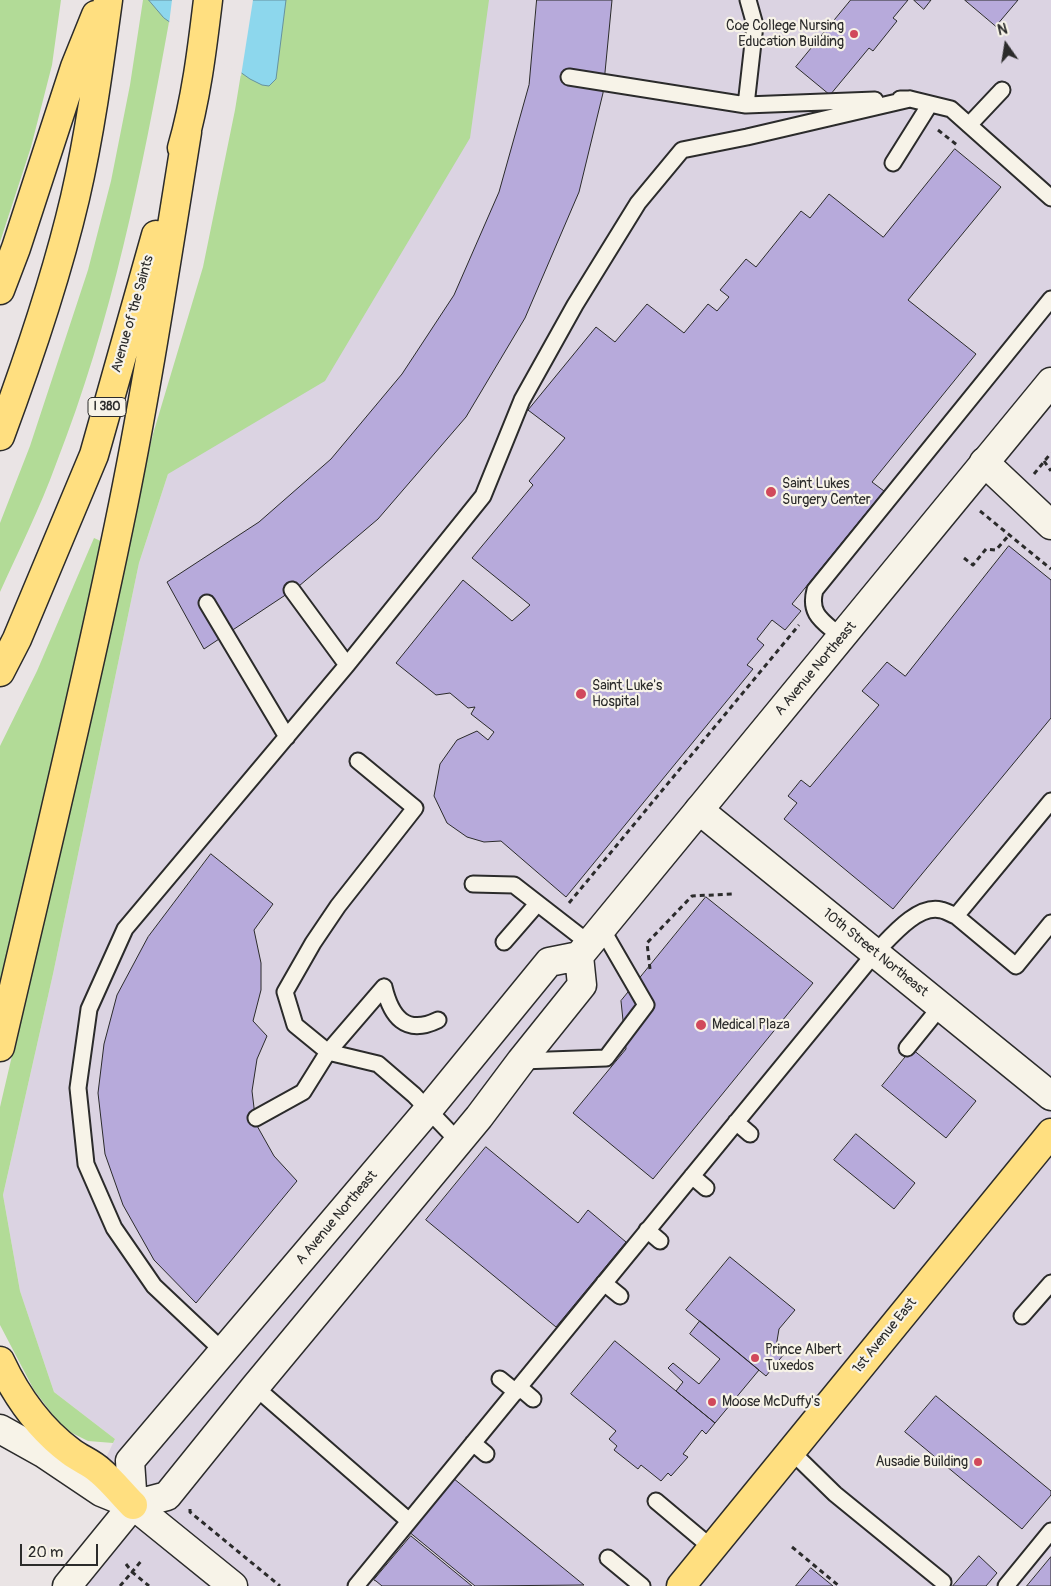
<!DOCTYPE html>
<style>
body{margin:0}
#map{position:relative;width:1051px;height:1586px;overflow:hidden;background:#eae4e5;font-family:Pangolin,sans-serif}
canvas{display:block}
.north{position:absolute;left:981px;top:20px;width:50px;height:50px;-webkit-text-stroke:4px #f7f3e8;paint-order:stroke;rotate:347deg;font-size:14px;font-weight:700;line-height:20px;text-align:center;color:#2b2b2b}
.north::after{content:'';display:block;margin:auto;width:18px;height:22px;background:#2b2b2b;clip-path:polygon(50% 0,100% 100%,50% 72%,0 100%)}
.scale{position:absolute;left:20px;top:1544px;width:78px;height:22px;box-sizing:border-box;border:2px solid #2b2b2b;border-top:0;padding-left:6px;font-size:15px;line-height:18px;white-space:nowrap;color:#2b2b2b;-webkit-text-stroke:4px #f7f3e8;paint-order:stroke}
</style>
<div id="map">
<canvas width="1051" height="1586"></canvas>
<div class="north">N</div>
<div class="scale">20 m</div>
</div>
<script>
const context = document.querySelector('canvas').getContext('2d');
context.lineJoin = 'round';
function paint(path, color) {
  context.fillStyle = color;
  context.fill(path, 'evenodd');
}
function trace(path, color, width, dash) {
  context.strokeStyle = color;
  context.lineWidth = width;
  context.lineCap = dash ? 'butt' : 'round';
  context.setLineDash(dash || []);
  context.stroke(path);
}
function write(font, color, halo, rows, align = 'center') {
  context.font = font + ' Pangolin,sans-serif';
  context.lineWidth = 4.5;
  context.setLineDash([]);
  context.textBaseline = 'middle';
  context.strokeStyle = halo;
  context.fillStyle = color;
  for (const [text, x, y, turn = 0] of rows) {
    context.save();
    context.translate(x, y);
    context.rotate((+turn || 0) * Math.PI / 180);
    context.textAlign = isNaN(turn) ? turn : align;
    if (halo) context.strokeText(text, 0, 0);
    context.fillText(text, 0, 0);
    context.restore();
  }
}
paint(new Path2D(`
 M286 0H1051V1586H67L133 1505 100 1470 115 1439 54 1392 20 1291 3 1195 53 974 139 563 168 474Z`), '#dbd3e2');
paint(new Path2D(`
 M0 0H61L52 65 31 147 0 242Z
 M143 0H149L169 22C142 172 112 322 56 464 40 508 19 550 0 592V523L30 446 88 270 111 181 130 85Z
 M253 0H489L470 138 325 381 168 474 139 563 53 974 3 1195 20 1291 54 1392 115 1439 113 1443 88 1441 70 1432 56 1419 34 1390 0 1325V1107L80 765 134 513 153 434 203 267 235 110Z
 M94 538 103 542 95 581 0 990V746L37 671Z`), '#b2db97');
const water = new Path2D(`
 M149 0H286L276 79 269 86 262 85 250 79 164 18Z`);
paint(water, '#8dd7ed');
trace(water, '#66929f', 1);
paint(new Path2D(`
 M172 0H253L241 76 169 24Z`), '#eae4e5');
const building = new Path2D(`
 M537 0H612L603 93 579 192 525 318 466 417 378 519 299 586 204 649 167 582 259 522 331 459 402 374 454 295 499 192 529 85Z
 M851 0H908L893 18 897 21 873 51 869 48 830 95 796 67Z
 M914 0H931L924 9Z
 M965 0H1018L996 26Z
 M955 149 1001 187 908 300 976 354 872 482 884 491 792 604 801 611 785 630 772 620 757 639 764 645 747 665 753 669 566 897 501 841 484 842 467 837 447 823 434 796 440 764 457 740 477 731 488 740 494 732 471 714 475 707 468 708 450 693 436 695 396 663 463 580 512 621 530 605 472 558 533 485 529 481 565 438 528 410 596 327 615 342 647 304 684 333 708 304 717 311 729 297 720 290 746 259 756 267 801 211 810 218 829 194 883 237Z
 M1009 546 1051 580V718L893 909 784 819 797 803 788 796 801 780 810 787 879 705 862 691 887 662 905 676Z
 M211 854 273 904 254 930 261 963V990L253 1021 267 1036 257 1059 252 1091 256 1124 274 1156 297 1181 196 1303 154 1260 123 1205 105 1154 98 1093 104 1044 117 995 148 937Z
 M706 897 813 983 653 1179 573 1113 626 1049 621 1001Z
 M912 1049 976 1101 946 1138 882 1086Z
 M856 1134 915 1183 894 1209 834 1160Z
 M486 1147 578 1223 588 1210 626 1242 556 1327 426 1220Z
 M730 1257 795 1310 779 1329 776 1347 784 1354 766 1376 686 1310Z
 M700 1321 759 1370 715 1423 676 1391 683 1382 668 1368 673 1363 699 1384 720 1359 690 1334Z
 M615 1341 715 1423 706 1434 702 1430 683 1454 688 1457 671 1476 668 1473 661 1481 641 1465 638 1469 614 1450 617 1446 609 1439 616 1431 571 1394Z
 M936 1396 1051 1491V1495L1022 1529 905 1432Z
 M453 1478 584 1585 475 1586 408 1531Z
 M411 1536 472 1586H382L376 1581 374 1580Z
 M979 1556 997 1573 986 1586H953Z
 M1051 1557V1586H1027Z
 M811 1568 833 1586H796Z`);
paint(building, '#b7aadb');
trace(building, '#2b2b2b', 1);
const service = new Path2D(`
 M569 77 746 105 875 100
 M900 99H910L951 109 1051 198
 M746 105 755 25 748 0
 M969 125 1002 90
 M893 163 930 104
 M292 590 347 665
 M207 603 287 737
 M842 638C825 622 808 616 815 590L1051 299
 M358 761 415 808 338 906 313 943 285 992 295 1025 328 1052 378 1064 414 1095 458 1141
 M1051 801 956 916 1016 966 1051 923
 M473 884 514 885 590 944
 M504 942 537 904
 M384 987C391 1016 405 1036 438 1020
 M907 1048 941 1006
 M521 1061 606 1058 646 1005 602 929
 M256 1118 303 1092 328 1052 384 987
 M736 1122 750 1134
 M692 1176 706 1188
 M647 1230 660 1241
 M604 1283 620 1296
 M1022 1316 1051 1283
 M223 1351 154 1286 114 1228 86 1164 78 1088 89 1009 125 929 347 665 483 496 522 400 575 305 638 203 682 150 747 137 910 99
 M500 1379 516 1392
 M255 1387 409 1521
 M519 1387 533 1399
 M473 1443 486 1454
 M791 1451 835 1494 943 1582
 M656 1501 712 1548
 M608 1558 642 1586
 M356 1586 875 953C890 938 917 904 941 910 946 911 951 914 956 916
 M1006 1586 1051 1531`);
const minor = new Path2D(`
 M984 462 1051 525
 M699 810 1051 1096`);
const tertiary = new Path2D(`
 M133 1505 130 1461 428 1110 549 962 579 956 1051 382
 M67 1586 133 1505 167 1496 255 1387 479 1117 521 1061 582 985 579 956`);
const secondary = new Path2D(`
 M0 1429 43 1453 101 1492 133 1505 233 1586`);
const primary = new Path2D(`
 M681 1586 1051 1133`);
const motorway = new Path2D(`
 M182 148C196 100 202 50 208 0
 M0 290 16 248 75 67 96 15
 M0 436C29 358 56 279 75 198 90 133 99 66 108 0
 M0 672 17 639 94 455 156 235
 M0 1047C40 874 83 700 119 525 146 395 166 263 187 132
 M0 1361C16 1395 40 1429 71 1452 80 1459 92 1463 100 1471 112 1481 122 1494 133 1505`);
trace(service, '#2b2b2b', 19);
trace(minor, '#2b2b2b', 31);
trace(tertiary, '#2b2b2b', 31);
trace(secondary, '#2b2b2b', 31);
trace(primary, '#2b2b2b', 31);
trace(motorway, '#2b2b2b', 31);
trace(new Path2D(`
 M938 130 957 145
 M1044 461 1051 471
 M1034 474 1051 453
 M980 511 1051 569
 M964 558 973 565 986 549 996 550 1009 535
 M569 903 799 625
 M650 969 647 943 692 896 732 894
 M190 1509V1512L280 1586
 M792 1547 839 1586
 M126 1564 132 1572 142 1560
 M120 1586 132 1572 149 1586`), '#2b2b2b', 3, [5, 4]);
trace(service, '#f7f3e8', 15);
trace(minor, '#f7f3e8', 28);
trace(tertiary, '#f7f3e8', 28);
trace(secondary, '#f7f3e8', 28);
trace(primary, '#ffdf80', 28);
trace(motorway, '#ffdf80', 28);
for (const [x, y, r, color] of [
 [854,34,5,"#d1495b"],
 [771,492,6,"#d1495b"],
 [581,694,6,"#d1495b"],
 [701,1025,6,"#d1495b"],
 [755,1358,5,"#d1495b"],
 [712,1402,5,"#d1495b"],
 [978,1462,5,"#d1495b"]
]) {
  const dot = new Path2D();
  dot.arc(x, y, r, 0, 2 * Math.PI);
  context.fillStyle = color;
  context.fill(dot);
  trace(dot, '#f7f3e8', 2);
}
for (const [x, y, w] of [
 [107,407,38]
]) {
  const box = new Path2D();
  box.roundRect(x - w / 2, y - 9.5, w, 19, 4);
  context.fillStyle = '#f7f3e8';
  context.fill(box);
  trace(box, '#2b2b2b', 1);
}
write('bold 12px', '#2b2b2b', null, [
 ["I 380",107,407]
]);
write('14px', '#2b2b2b', '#f7f3e8', [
 ["Coe College Nursing",844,26,"right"],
 ["Education Building",844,42,"right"],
 ["Saint Lukes",782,484],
 ["Surgery Center",782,500],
 ["Saint Luke's",592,686],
 ["Hospital",592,702],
 ["Medical Plaza",712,1025],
 ["Prince Albert",765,1350],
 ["Tuxedos",765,1366],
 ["Moose McDuffy's",722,1402],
 ["Ausadie Building",968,1462,"right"]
], 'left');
write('14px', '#2b2b2b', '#f7f3e8', [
 ["Avenue of the Saints",133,314,-74],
 ["A Avenue Northeast",816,669,-50],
 ["10th Street Northeast",875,953,39],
 ["A Avenue Northeast",337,1218,-50],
 ["1st Avenue East",885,1336,-51]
]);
</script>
